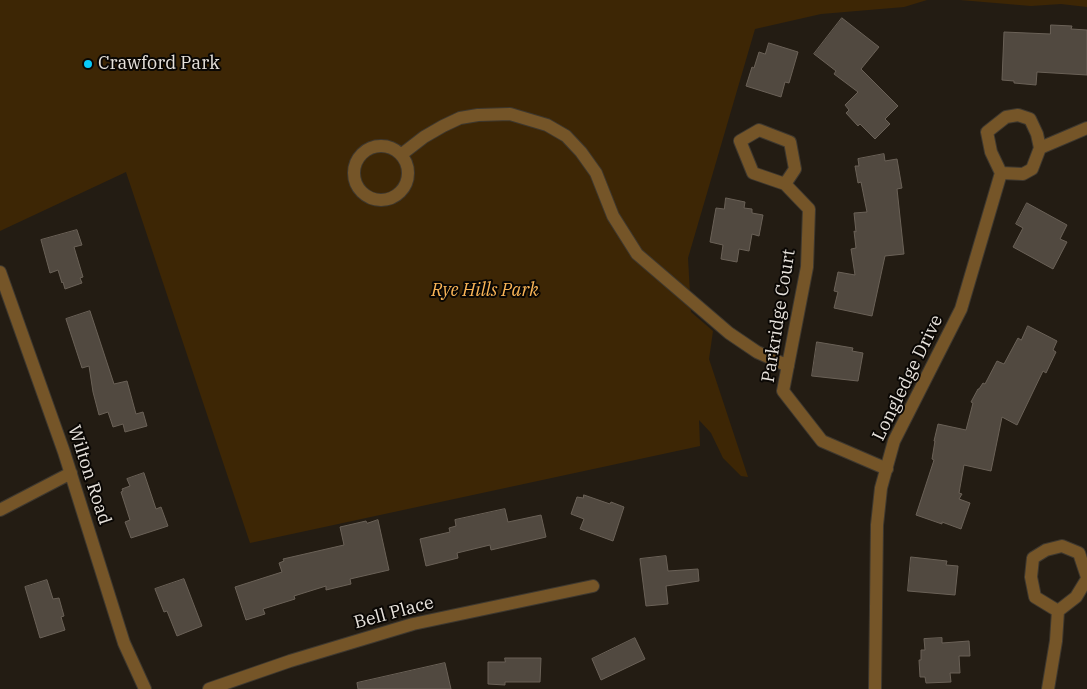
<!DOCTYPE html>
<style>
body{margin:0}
canvas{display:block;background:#231c13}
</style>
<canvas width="1087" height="689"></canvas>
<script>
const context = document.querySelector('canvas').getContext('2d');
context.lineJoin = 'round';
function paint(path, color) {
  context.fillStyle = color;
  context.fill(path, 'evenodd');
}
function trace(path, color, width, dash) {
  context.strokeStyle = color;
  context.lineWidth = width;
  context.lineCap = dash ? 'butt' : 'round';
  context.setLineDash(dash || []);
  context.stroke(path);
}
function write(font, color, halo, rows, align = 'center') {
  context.font = font + ' "IBM Plex Serif",serif';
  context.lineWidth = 4;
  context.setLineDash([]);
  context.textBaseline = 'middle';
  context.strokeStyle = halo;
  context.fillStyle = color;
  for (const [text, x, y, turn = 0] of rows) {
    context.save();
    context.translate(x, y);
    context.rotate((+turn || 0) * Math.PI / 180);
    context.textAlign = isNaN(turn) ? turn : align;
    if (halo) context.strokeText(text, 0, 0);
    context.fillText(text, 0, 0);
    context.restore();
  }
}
paint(new Path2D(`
 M0 0H927L904 7 821 14 755 29 688 258 691 312 713 331 709 359 748 477 741 476 723 458 711 433 699 420 700 446 250 543 126 172 0 231Z
 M960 0H1087V7L1061 4 1031 6Z`), '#3d2605');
const building = new Path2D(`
 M842 18 879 47 861 69 898 106 885 119 890 124 875 139 860 124 858 126 846 113 849 110 845 105 858 92 834 74 836 71 814 54Z
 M1051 25 1072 26 1071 29 1087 30V75L1037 72 1036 85 1014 83V81L1002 80 1004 32 1050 34Z
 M769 43 798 52 789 83 785 82 781 97 746 86 752 67 754 68 759 52 765 54Z
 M884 154 885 161 897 159 902 188 897 189 904 254 885 256 872 316 834 308 838 292 834 291 838 272 855 275 851 249 856 248 854 231 856 232 854 213 867 212 861 182 858 183 855 166H859L858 159Z
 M726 198 745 202 744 208 752 209V213L763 215 759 236 752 234 749 251 739 249 737 262 721 259 723 245 710 242 716 208 724 209Z
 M1027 203 1067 225 1060 239 1067 242 1053 269 1013 247 1023 228 1016 224Z
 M77 230 82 245 74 247 83 277 80 278 82 283 65 289 63 282 62 283 58 270 50 273 41 240Z
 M90 311 114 384 127 381 136 414 143 412 147 426 125 432 123 424 113 427 108 412 99 415 93 392 89 366 82 368 66 319Z
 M1028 326 1057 341 1053 350 1056 352 1046 373 1043 371 1017 425 1002 417 991 471 964 465 959 493 962 494 959 499 970 503 961 529 942 522V524L916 515 934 460 932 459 935 441H934L938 424 966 430 973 403 971 402 978 389H979L983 383 985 384 997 361 1004 364 1018 338 1021 340Z
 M817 342 853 348 852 351 863 353 858 381 812 376Z
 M144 473 156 509 161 507 168 526 131 538 125 522 130 520 121 492 123 491 122 489 130 486 127 479Z
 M584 495 610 504 611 502 624 507 613 541 580 529 584 519 571 514 577 497 583 498Z
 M505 509 508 522 541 515 546 537 491 550 490 545 457 553 458 558 426 566 420 539 450 532 449 528 456 526 455 520Z
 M378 520 389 570 350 579 351 584 326 590V586L294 596 295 599 263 609 265 614 246 620 235 587 282 572 279 563 284 561 283 559 344 545 340 527 366 521 367 523Z
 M666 556 668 571 698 569 699 581 666 586 668 604 646 606 640 559Z
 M911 557 947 561 946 565 958 566 955 595 908 591Z
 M184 579 202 626 177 636 167 611 164 612 155 589Z
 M47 580 53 599 59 598 64 616 61 617 65 630 40 638 25 587Z
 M635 638 645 659 601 680 592 659Z
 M942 638V643L969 641 970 656H959L960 673H950L951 682 926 683 925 677H920L919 660H921V650H925L924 639Z
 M505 658H541L540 682H505V685L488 684V662H505Z
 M445 663 451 689H358L357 683Z`);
paint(building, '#514940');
trace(building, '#6a6157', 1);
const minor = new Path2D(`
 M354 173a27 27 0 1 1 54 0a27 27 0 1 1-54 0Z
 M402 154 424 137 443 126 460 118 478 115 510 114 547 125 566 136 581 152 596 173 613 216 637 254 729 333 757 352 788 366
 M1001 173 991 152 987 132 1006 117 1018 115 1030 119 1037 134 1040 148
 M1001 173 1023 174 1032 169 1040 148 1087 128
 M785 184 795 169 790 142 759 130 740 141 753 173 785 184 809 209 807 267 783 391 822 441 887 469
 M0 272 64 452 124 643 145 689
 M0 510 71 473
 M1058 611 1035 597 1031 577 1033 558 1046 550 1062 546 1079 553 1087 577
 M209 689 290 661 413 624 593 586
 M875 689 877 525 881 488 894 441 961 309 1001 173
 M1048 689 1056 641 1058 611 1076 597 1087 579`);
trace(minor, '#3e382f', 14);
trace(minor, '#755528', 12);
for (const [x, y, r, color] of [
 [88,64,5,"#08cbfa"]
]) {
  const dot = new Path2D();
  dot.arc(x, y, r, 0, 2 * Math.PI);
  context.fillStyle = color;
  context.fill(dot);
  trace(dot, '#0a0704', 2);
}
write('18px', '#e7e2dc', '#0a0704', [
 ["Crawford Park",98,64]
], 'left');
write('italic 18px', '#fab557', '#0a0704', [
 ["Rye Hills Park",485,291]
]);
write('18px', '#e7e2dc', '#0a0704', [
 ["Parkridge Court",779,316,-81],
 ["Longledge Drive",908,378,-64],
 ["Wilton Road",89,475,72],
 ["Bell Place",394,613,-15]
]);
</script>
